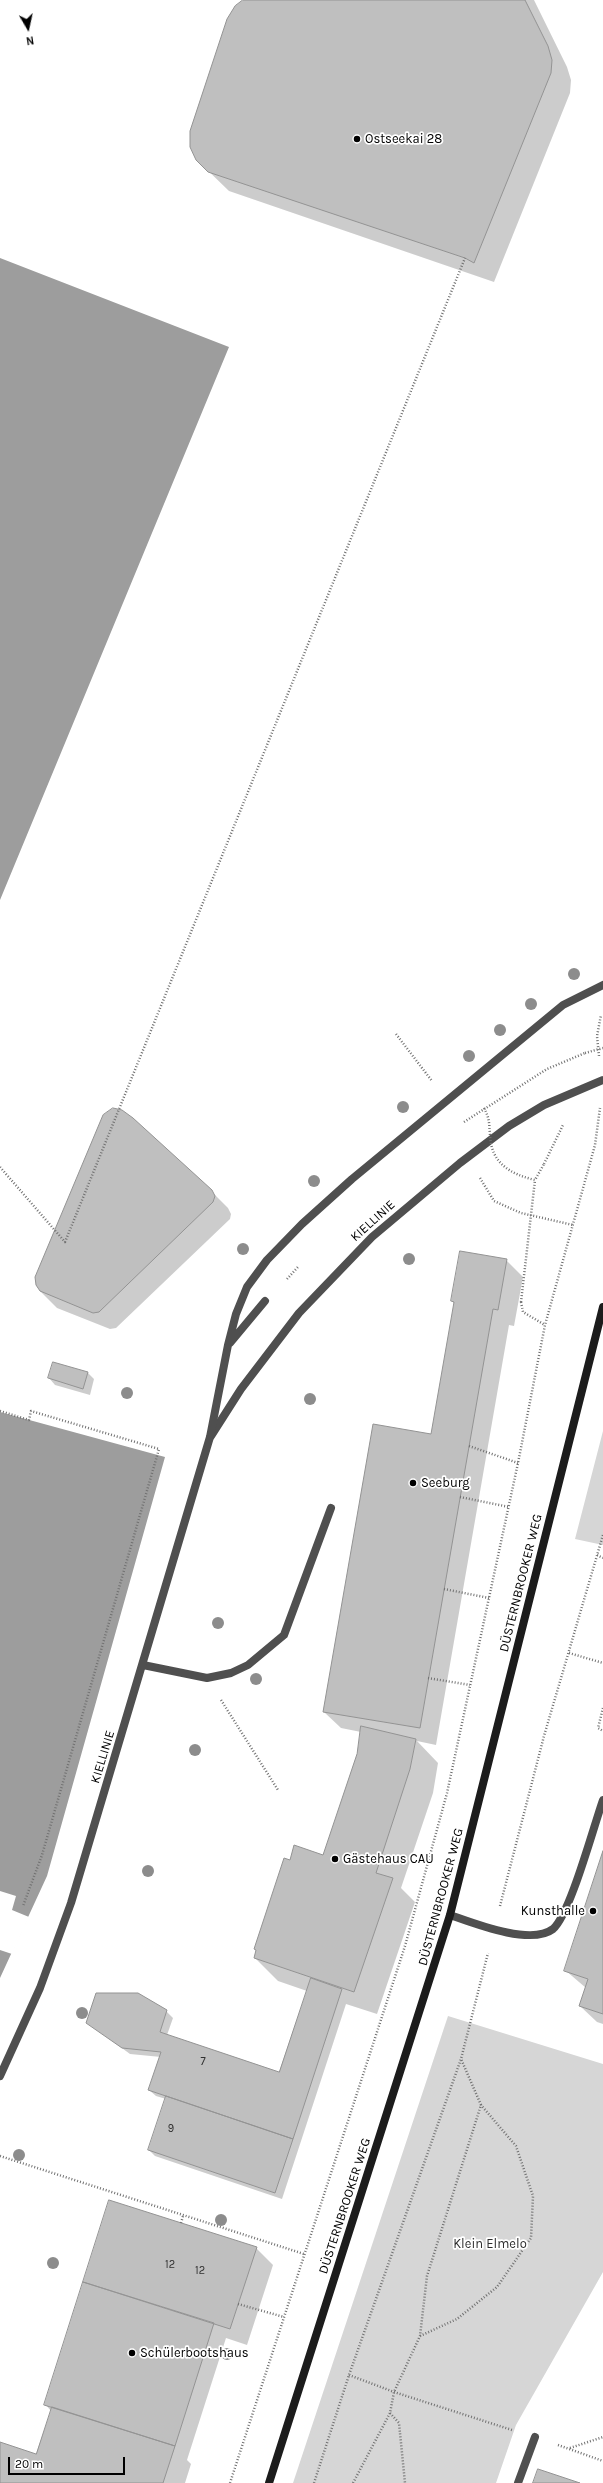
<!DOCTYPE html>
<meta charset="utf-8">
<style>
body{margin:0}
#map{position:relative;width:603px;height:2483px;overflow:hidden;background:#fff;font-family:Karla,sans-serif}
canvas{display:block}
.north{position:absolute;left:8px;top:8px;width:40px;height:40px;-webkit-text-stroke:3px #fff;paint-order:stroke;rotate:171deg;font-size:11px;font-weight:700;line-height:16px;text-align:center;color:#000}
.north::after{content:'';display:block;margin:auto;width:14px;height:18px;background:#000;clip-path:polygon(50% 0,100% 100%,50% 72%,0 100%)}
.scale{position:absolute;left:8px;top:2457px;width:117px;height:18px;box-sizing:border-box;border:2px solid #000;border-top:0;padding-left:5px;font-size:12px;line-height:14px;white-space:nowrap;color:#000;-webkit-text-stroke:3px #fff;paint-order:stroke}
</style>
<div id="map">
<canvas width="603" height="2483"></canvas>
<div class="north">N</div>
<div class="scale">20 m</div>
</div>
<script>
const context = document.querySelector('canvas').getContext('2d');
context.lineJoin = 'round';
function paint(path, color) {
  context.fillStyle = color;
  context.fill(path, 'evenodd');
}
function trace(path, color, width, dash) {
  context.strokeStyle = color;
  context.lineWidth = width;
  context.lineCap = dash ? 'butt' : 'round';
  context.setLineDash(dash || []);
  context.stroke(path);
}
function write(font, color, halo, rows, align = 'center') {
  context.font = font + ' Karla,sans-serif';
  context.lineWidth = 3.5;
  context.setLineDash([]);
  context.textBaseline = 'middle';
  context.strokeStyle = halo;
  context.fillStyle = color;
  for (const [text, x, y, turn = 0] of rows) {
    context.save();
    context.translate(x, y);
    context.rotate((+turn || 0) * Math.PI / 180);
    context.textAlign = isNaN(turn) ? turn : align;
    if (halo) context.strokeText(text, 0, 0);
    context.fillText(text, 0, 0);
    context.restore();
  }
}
paint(new Path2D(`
 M603 1431V1545L575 1539Z
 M448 2016 603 2064V2272L516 2425 496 2483H293Z`), '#d6d6d6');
paint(new Path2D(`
 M0 258 229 347 0 900Z
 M0 1412 165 1457 47 1876 0 1978Z`), '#9d9d9d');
paint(new Path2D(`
 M0 1891 16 1896 12 1910 29 1917 12 1954 0 1950Z`), '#fff');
paint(new Path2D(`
 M244 0H534L567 67 571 80 570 93 494 282 229 191 197 160Z
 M211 1191 228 1208 231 1214 230 1219 116 1328 110 1329 57 1308 40 1291Z
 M506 1260 523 1277 514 1326 509 1325 436 1745 417 1741 438 1763 433 1793 401 1888 415 1902 377 2014 346 2004 282 2199 155 2156 149 2150 166 2099 156 2096 149 2090 161 2057 130 2054 88 2023 166 2011 173 2018 167 2035 279 2073 307 1991 278 1981 255 1958 257 1951 255 1949 290 1861 323 1856 358 1754 361 1732 341 1728 324 1712 432 1435 455 1304 452 1301Z
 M88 1373 94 1379 90 1395 55 1385 49 1378Z
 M603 1854V2024L597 2022 580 2006 586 1988 565 1970Z
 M256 2248 273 2265 247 2345 226 2338 187 2460 191 2464 185 2483H0V2443L37 2455 51 2411 45 2404Z`), '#0003');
const building = new Path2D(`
 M243 0H525L548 46 552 60 551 73 474 263 465 258 208 172 196 160 190 147V131L227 19 235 6Z
 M113 1108 122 1110 133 1118 212 1190 215 1196 213 1202 99 1312 93 1313 40 1291 36 1285 35 1277 103 1115Z
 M460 1251 507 1259 498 1310 493 1309 420 1728 323 1712 373 1424 431 1434 454 1302 451 1301Z
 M53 1362 88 1372 83 1389 48 1378Z
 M361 1726 416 1739 410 1769 376 1873 393 1878 354 1992 254 1958 256 1950 254 1949 284 1858 290 1860 294 1845 323 1855 357 1754Z
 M603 1851V2014L579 2006 588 1979 564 1971Z
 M311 1978 342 1989 293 2139 148 2090 161 2052 122 2048 86 2023 96 1993H138L167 2010 160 2032 279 2072Z
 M166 2096 293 2139 275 2193 148 2150Z
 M109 2200 257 2247 230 2329 83 2282Z
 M83 2282 214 2323 175 2446 44 2405Z
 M52 2407 175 2446 163 2483H0V2442L36 2454Z
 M538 2469 580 2483H533Z`);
paint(building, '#bfbfbf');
trace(building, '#939393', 1);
trace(new Path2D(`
 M396 1034 432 1081
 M599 1056 597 1036 601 1015
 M464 1122 547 1069 585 1053
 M544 1164 563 1125
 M0 1167 65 1242 465 258
 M480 1178 494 1201 521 1213 573 1225
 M287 1279 298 1267
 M521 1302 523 1312 545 1325
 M0 1411 29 1420 31 1411 159 1449 42 1855 23 1906
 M469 1446 518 1463
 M460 1497 509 1507
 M597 1555 603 1558
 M444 1589 489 1598
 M569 1653 603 1663
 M428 1678 470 1685
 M221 1700 278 1790
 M603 1708 598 1728 603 1731
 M500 1906 544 1736 603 1535
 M0 2156 304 2254
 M181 2223 183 2216
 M238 2304 284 2317
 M420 2336 457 2319 497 2287 531 2238 533 2196 516 2146 481 2105
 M349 2375 394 2392 512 2430
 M390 2413 399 2423 405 2483
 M558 2445 603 2461
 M570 2448 603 2437
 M230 2483 405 1946 447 1793 518 1463 545 1325 595 1145 600 1108
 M314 2483 349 2375 461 2059 488 1953
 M353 2483 390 2413 394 2392 420 2336 427 2276 481 2105 461 2059`), '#717171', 2.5, [1, 2]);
trace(new Path2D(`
 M211 1436 241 1389 299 1313 372 1237 460 1163 509 1126 544 1105 603 1080
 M143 1665 207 1678 231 1673 248 1665 284 1635 331 1508
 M450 1915C473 1923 531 1946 553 1929 570 1915 594 1825 603 1800
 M518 2483 535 2437`), '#4f4f4f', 8);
trace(new Path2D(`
 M230 1343 265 1301
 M0 2076 40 1988 71 1903 210 1437 228 1345 236 1314 247 1287 267 1260 302 1224 352 1179 563 1005 603 985`), '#4f4f4f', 8);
trace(new Path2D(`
 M269 2483 450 1915 603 1307`), '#1c1c1c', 8);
trace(new Path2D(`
 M585 1053 603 1048
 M484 1108C490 1119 489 1124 490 1135 491 1163 510 1174 535 1180L544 1164
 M521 1302 535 1180`), '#717171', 2.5, [1, 2]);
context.fillStyle = '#8c8c8c';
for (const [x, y] of [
 [574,974],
 [531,1004],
 [500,1030],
 [469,1056],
 [403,1107],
 [314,1181],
 [243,1249],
 [409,1259],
 [127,1393],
 [310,1399],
 [218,1623],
 [256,1679],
 [195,1750],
 [148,1871],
 [82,2013],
 [19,2155],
 [221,2220],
 [53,2263],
 [227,2354]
]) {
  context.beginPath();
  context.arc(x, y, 6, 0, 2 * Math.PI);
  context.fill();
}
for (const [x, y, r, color] of [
 [357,139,4,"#000"],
 [413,1483,4,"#000"],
 [335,1859,4,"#000"],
 [593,1911,4,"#000"],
 [132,2353,4,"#000"]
]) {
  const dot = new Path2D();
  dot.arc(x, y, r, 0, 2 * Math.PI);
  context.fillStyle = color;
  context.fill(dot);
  trace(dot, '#fff', 1.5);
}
write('11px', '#303030', null, [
 ["7",203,2062],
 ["9",171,2129],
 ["12",170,2265],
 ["12",200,2271]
]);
write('13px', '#000', '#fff', [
 ["Ostseekai 28",365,139],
 ["Seeburg",421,1483],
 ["Gästehaus CAU",343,1859],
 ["Kunsthalle",585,1911,"right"],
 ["Schülerbootshaus",140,2353]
], 'left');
write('13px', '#000', '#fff', [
 ["KIELLINIE",373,1221,-42],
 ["DÜSTERNBROOKER WEG",521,1583,-76],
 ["KIELLINIE",103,1757,-73],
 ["DÜSTERNBROOKER WEG",441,1897,-75],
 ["DÜSTERNBROOKER WEG",345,2206,-72]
]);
write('13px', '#2d2d2d', '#fff', [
 ["Klein Elmelo",490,2244]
]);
</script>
